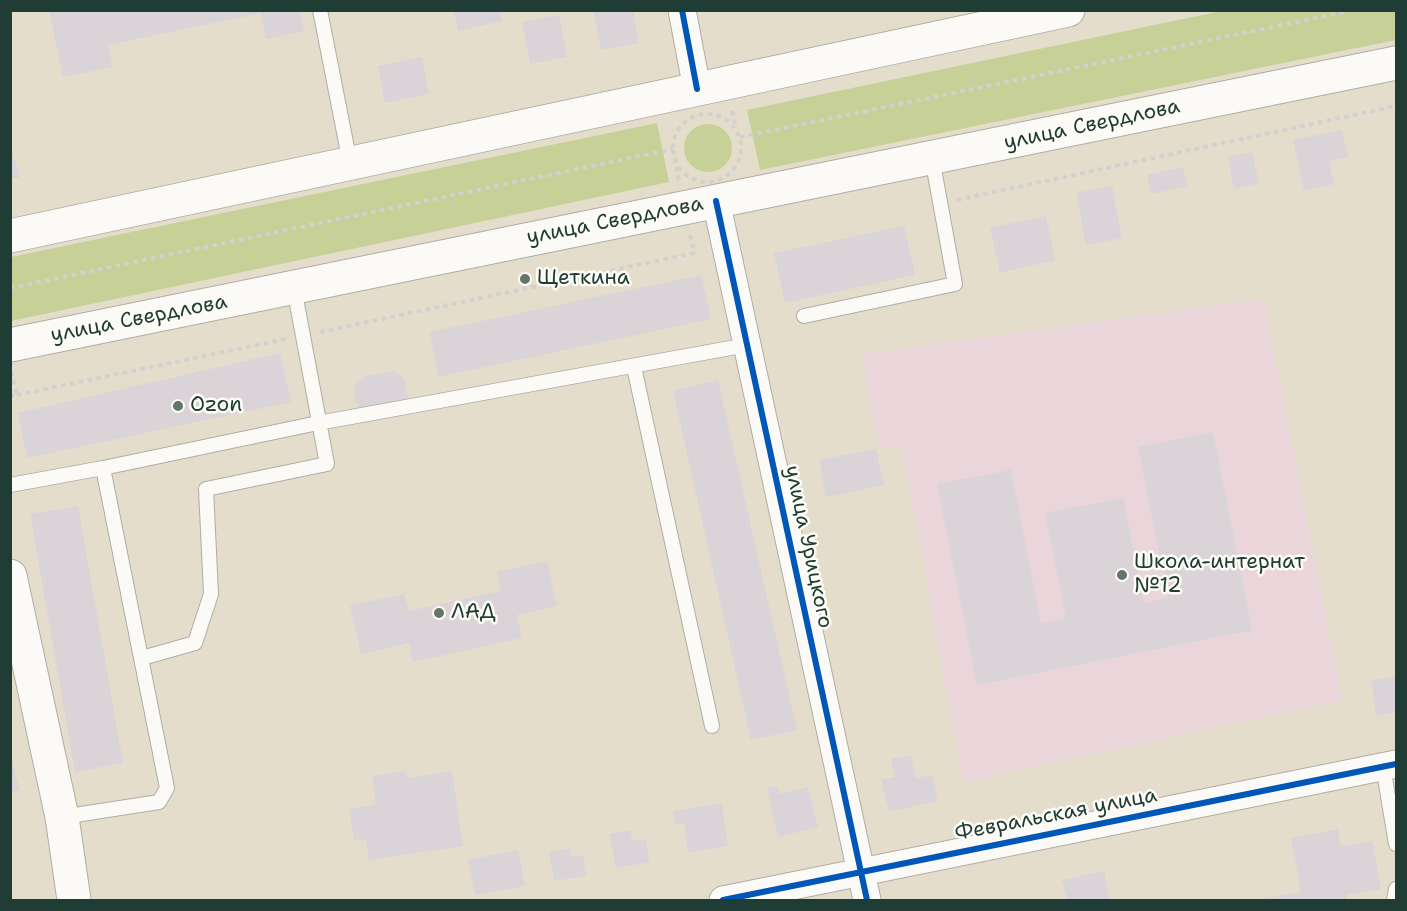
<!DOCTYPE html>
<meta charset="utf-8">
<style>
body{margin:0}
#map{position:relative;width:1407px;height:911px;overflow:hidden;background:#e4ddcc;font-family:"Shantell Sans",sans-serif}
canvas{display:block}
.frame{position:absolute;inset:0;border:12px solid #1f3d34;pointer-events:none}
</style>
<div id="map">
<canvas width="1407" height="911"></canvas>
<div class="frame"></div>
</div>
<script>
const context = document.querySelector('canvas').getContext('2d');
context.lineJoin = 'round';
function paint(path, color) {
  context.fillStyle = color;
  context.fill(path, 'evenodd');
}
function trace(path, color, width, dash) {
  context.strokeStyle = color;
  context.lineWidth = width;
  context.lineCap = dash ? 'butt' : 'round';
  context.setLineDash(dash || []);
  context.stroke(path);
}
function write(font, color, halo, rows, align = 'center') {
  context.font = font + ' "Shantell Sans",sans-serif';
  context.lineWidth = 5;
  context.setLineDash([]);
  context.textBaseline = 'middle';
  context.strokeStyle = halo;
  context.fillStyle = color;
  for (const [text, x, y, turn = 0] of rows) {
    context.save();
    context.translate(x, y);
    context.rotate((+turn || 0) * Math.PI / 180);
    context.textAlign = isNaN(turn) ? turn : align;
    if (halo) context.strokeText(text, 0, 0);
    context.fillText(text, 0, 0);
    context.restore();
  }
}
paint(new Path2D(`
 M1264 299 1342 700 963 782 902 445 880 449 862 354Z`), '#ead6da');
paint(new Path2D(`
 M1226 10 1396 11V40L760 170 747 110Z
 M657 123 669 182 11 321V257Z
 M684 148a24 24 0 1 1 48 0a24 24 0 1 1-48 0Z`), '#c7d197');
paint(new Path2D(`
 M49 10H300L304 31 266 39 261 13 108 45 113 67 63 77Z
 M454 10H500L502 21 458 31Z
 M593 10H633L639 43 601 50Z
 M559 15 567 57 530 64 522 22Z
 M422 57 429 94 385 103 378 66Z
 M1342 130 1348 157 1329 161 1334 184 1304 191 1293 140Z
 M10 144 20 177 10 179Z
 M1252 152 1259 183 1234 189 1228 157Z
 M1183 167 1187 186 1151 194 1147 175Z
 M1112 186 1122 238 1086 245 1076 193Z
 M1046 216 1055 260 1000 273 990 228Z
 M904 226 915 275 785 303 774 253Z
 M701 275 711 319 438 377 430 332Z
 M280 353 291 402 27 458 18 413Z
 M393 371 404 378 409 401 358 410 353 387 365 376Z
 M718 380 797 730 751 740 673 391Z
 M1213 432 1252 630 977 685 937 484 1011 470 1041 624 1066 618 1045 513 1123 498 1144 603 1168 598 1138 447Z
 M876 449 884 485 826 497 819 460Z
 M78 506 123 763 75 772 30 514Z
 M547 561 557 606 517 615 522 638 413 662 409 643 361 654 350 606 404 594 409 611 501 591 497 572Z
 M1396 676V712L1376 716 1371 681Z
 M10 751 19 790 10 792Z
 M911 755 916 778 932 775 938 801 889 812 881 780 895 777 891 759Z
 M406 771 407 778 452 771 463 846 369 860 366 839 354 841 349 809 376 804 372 776Z
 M777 786 779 794 808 787 818 827 778 837 767 788Z
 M722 803 728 846 688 852 684 823 675 824 673 811Z
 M1338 829 1341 846 1372 841 1381 889 1346 895 1347 900H1265V898L1301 892 1291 838Z
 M630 830 632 841 646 839 650 862 616 868 609 834Z
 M570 848 572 857 583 856 586 876 554 881 549 852Z
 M518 850 525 886 475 895 468 860Z
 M1104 871 1110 900H1067L1062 880Z`), '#dad3d8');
const service = new Path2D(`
 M320 10 350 163
 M804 316 955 284 932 158
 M634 367 712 726
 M10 485 103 468 318 423 747 345
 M142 658 195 643 211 594 206 489 327 464 294 288
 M1383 766 1396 844
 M62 817 159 802 167 788 103 468
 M1394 900 1396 889`);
const minor = new Path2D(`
 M682 10 697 89
 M716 201 867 900
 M723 900 1396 764`);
const secondary = new Path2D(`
 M10 236 1068 10
 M10 345 1396 63
 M10 576 62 817 74 900`);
trace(service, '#b0aea3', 16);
trace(minor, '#b0aea3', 29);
trace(secondary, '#b0aea3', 35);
trace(new Path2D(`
 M732 111 736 128
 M673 148a34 34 0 1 1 68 0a34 34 0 1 1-68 0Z
 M740 137 1355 10
 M675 158 679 181
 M957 200 1396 106
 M10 288 673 149
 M320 332 694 253 690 235
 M17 395 286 339
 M10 396 17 395 11 371`), '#d1d1cd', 4, [4.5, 4.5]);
trace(service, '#fbfaf7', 14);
trace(minor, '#fbfaf7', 27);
trace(secondary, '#fbfaf7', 33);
trace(new Path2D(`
 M682 10 697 89
 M716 201 867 900
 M723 900 1396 764`), '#0057b8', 6);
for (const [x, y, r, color] of [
 [525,279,6,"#647569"],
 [178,406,6,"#647569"],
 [1122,575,6,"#647569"],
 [439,613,6,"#647569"]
]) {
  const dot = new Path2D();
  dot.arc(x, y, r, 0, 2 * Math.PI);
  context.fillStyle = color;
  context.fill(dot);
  trace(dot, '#fdfcf7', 2);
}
write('21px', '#1f3d34', '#fdfcf7', [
 ["улица Свердлова",1092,125,-12],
 ["улица Свердлова",615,221,-11],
 ["улица Свердлова",139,319,-11],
 ["улица Урицкого",808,547,78],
 ["Февральская улица",1056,815,-11]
]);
write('21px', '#1f3d34', '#fdfcf7', [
 ["Щеткина",537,279],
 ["Ozon",190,406],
 ["Школа-интернат",1134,563],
 ["№12",1134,587],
 ["ЛАД",451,613]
], 'left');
</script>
